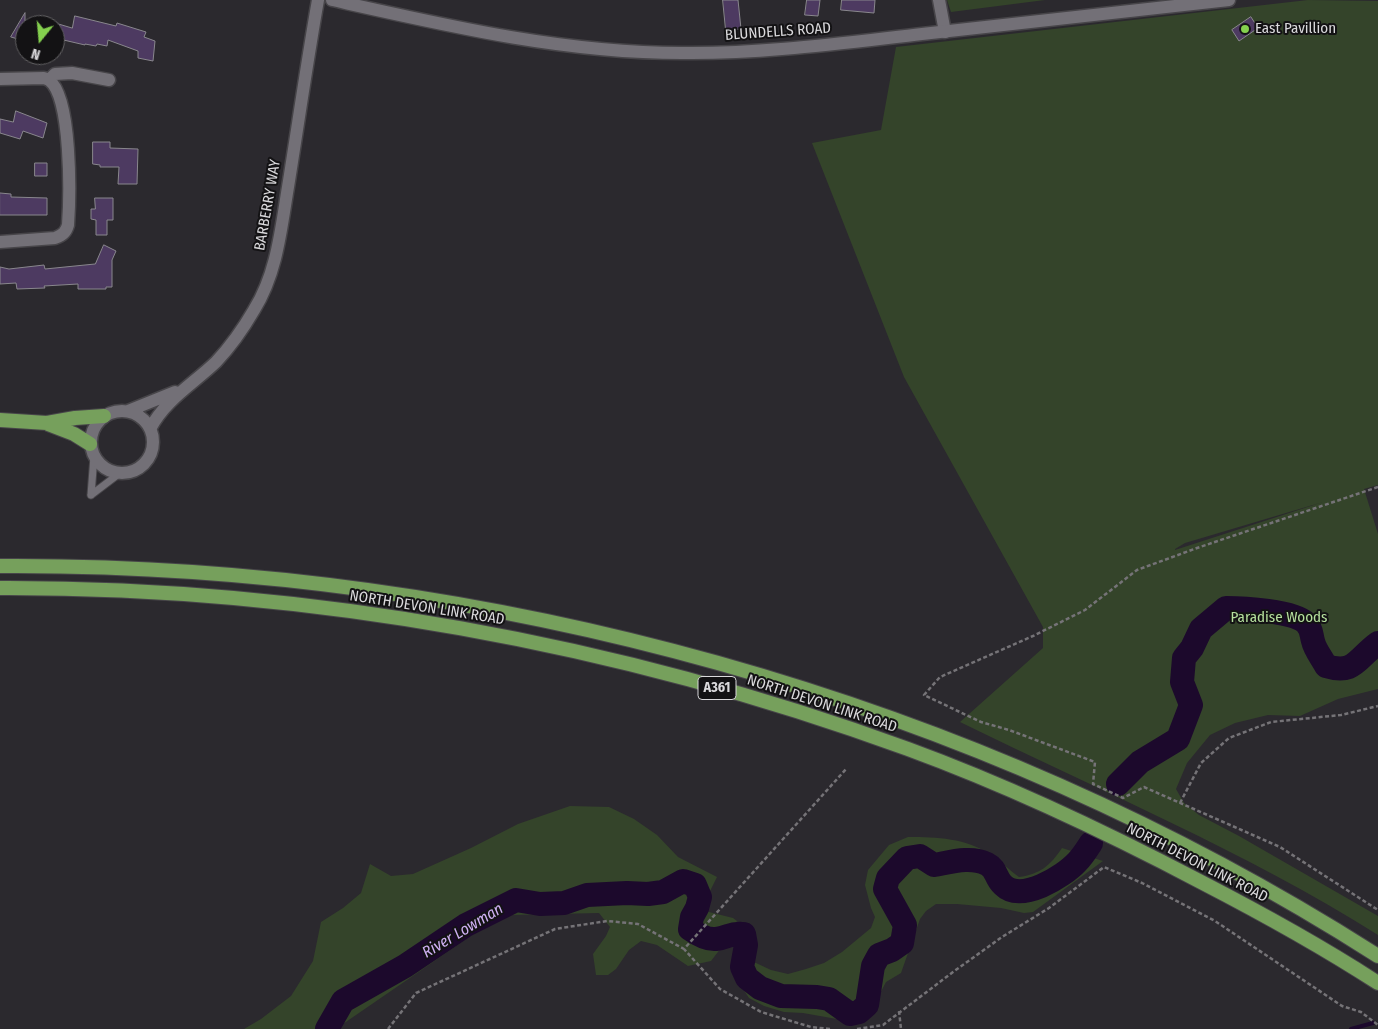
<!DOCTYPE html>
<style>
body{margin:0}
#map{position:relative;width:1378px;height:1029px;overflow:hidden;background:#2b292e;font-family:"Fira Sans Condensed",sans-serif}
canvas{display:block}
.north{position:absolute;left:15px;top:15px;width:50px;height:50px;box-sizing:border-box;background:#131214;border:1px solid #636264;border-radius:50%;rotate:197deg;font-size:14px;font-weight:700;line-height:20px;text-align:center;color:#dad9dc}
.north::after{content:'';display:block;margin:auto;width:18px;height:22px;background:#84d04e;clip-path:polygon(50% 0,100% 100%,50% 72%,0 100%)}
</style>
<div id="map">
<canvas width="1378" height="1029"></canvas>
<div class="north">N</div>
</div>
<script>
const context = document.querySelector('canvas').getContext('2d');
context.lineJoin = 'round';
function paint(path, color) {
  context.fillStyle = color;
  context.fill(path, 'evenodd');
}
function trace(path, color, width, dash) {
  context.strokeStyle = color;
  context.lineWidth = width;
  context.lineCap = dash ? 'butt' : 'round';
  context.setLineDash(dash || []);
  context.stroke(path);
}
function write(font, color, halo, rows, align = 'center') {
  context.font = font + ' "Fira Sans Condensed",sans-serif';
  context.lineWidth = 4;
  context.setLineDash([]);
  context.textBaseline = 'middle';
  context.strokeStyle = halo;
  context.fillStyle = color;
  for (const [text, x, y, turn = 0] of rows) {
    context.save();
    context.translate(x, y);
    context.rotate((+turn || 0) * Math.PI / 180);
    context.textAlign = isNaN(turn) ? turn : align;
    if (halo) context.strokeText(text, 0, 0);
    context.fillText(text, 0, 0);
    context.restore();
  }
}
paint(new Path2D(`
 M947 0H1045L951 12Z
 M1308 0 1378 1V485L1364 489 1378 534V689L1338 699 1300 716 1268 715 1235 723 1210 735 1187 763 1176 789 1184 803 1199 815 1239 836 1378 916V935C1245 851 1100 791 960 722L1043 648V627L904 377 812 143 881 130 896 47ZM1323 502 1175 550V549L1185 543Z
 M570 806 609 807 634 819 657 835 678 857 717 877 706 899 705 911 733 918 737 921 724 944 711 961 688 966 657 945 641 941 629 950 616 969 608 975H596L593 954 606 936 610 927 599 913 512 915 484 927 340 1026 338 1029H244L261 1019 291 996 313 961 321 922 343 908 361 893 370 864 391 876 413 874 471 848 518 824Z
 M908 837C937 837 966 838 991 855 1001 861 1009 870 1019 877 1040 874 1050 866 1062 848L1103 861 1033 912 1024 913 1001 908 957 904H936L926 911 920 919 901 973 886 982 874 1005 864 1015 848 1021 803 1013 784 1012 764 1006 749 998 739 983 731 966 734 960 756 963 771 970 788 974 806 969 824 963 842 952 871 928 875 917 871 908 865 885 868 870 889 845Z`), '#34442a');
trace(new Path2D(`
 M1351 1029 1373 1023`), '#1c092c', 4);
trace(new Path2D(`
 M1118 784 1140 762 1178 739 1191 705 1182 682 1184 658 1192 648 1201 629 1226 608C1243 608 1294 611 1306 623 1312 629 1311 634 1313 641 1315 650 1322 658 1326 666 1355 675 1357 658 1378 643
 M327 1029 343 1001 405 966 466 925 516 900 540 904 564 903 587 895 627 893 648 894 663 892 683 881 695 885 700 897 697 908 692 917 690 929C697 934 707 940 716 939 728 938 731 932 744 934L746 945 742 967 747 978 760 988 781 996 817 997 829 999 850 1014 859 1012 867 1005 873 966 879 955 892 950 902 943 905 925 885 889 888 878 907 858 920 856 934 865C951 862 971 856 987 864 997 869 995 878 1003 885 1021 903 1063 877 1077 862 1083 856 1087 849 1091 843`), '#1c092c', 24);
const building = new Path2D(`
 M723 0H738L741 29 726 30Z
 M807 0H820L818 16 805 15Z
 M842 0H875L874 13 841 10Z
 M25 13V41L11 37Z
 M75 16 116 26 117 23 146 32 144 37 155 41 153 61 138 58V51L108 40 107 46 97 44 96 46 85 44V45L55 38V23L72 28Z
 M1251 17 1258 28 1239 41 1232 30Z
 M16 111 47 123 43 138 23 131 20 139 0 133V119L13 122Z
 M93 142H110V148L138 149 137 184H118L119 167H100V165L93 164Z
 M35 163H47V176H35Z
 M0 193 11 194V197L47 198V215H0Z
 M95 198H113V220H107V235H96V220L91 219V209H95Z
 M104 245 116 251 112 260V287H106V289H78V284L44 286 45 288 17 289 16 283 0 284V267L9 269 44 265 45 269 95 264Z`);
paint(building, '#4d3a61');
trace(building, '#89878d', 1);
const service = new Path2D(`
 M91 495 94 456
 M91 495 120 473`);
const minor = new Path2D(`
 M939 0 945 32
 M0 79 44 78 49 80 55 74 72 73 109 80
 M0 242 55 238C63 235 66 232 68 225 70 197 72 97 49 80`);
const tertiary = new Path2D(`
 M332 0C448 26 563 53 682 53 762 54 842 43 922 34 1025 23 1127 11 1229 0
 M91 442a31 31 0 1 1 62 0a31 31 0 1 1-62 0Z
 M128 411 175 392
 M150 429C165 400 193 384 216 362 231 346 243 329 254 310 277 273 281 229 288 187 298 125 307 62 318 0`);
const trunk = new Path2D(`
 M0 420 47 423 75 418 104 416
 M48 424 74 434 90 444
 M0 566C481 563 972 697 1378 956
 M0 588C309 587 618 643 908 749 1009 786 1106 832 1201 882 1261 913 1321 946 1378 983`);
trace(service, '#474549', 9);
trace(minor, '#474549', 15);
trace(tertiary, '#474549', 15);
trace(trunk, '#474549', 16);
trace(new Path2D(`
 M1378 487 1197 548 1137 570 1085 610 1033 636 940 677 924 695 981 722 1009 730 1095 762 1093 784 1123 798 1144 787 1280 847 1378 910
 M1180 803 1201 763 1229 738 1271 722 1341 715 1378 706
 M899 1011 901 1029
 M388 1029 416 993 555 929 607 921 638 924 684 949
 M830 1029 811 1027 761 1012 720 989 684 949 847 768
 M857 1029 883 1025 953 972 1002 937 1049 908 1104 867 1142 883 1215 921 1342 1006 1361 1012 1378 1025`), '#757377', 2.5, [4, 2.5]);
trace(service, '#737077', 7);
trace(minor, '#737077', 12);
trace(tertiary, '#737077', 12);
trace(trunk, '#76a05c', 14);
for (const [x, y, r, color] of [
 [1245,29,5,"#84d04e"]
]) {
  const dot = new Path2D();
  dot.arc(x, y, r, 0, 2 * Math.PI);
  context.fillStyle = color;
  context.fill(dot);
  trace(dot, '#131214', 2);
}
for (const [x, y, w] of [
 [717,688,38]
]) {
  const box = new Path2D();
  box.roundRect(x - w / 2, y - 11.5, w, 23, 4);
  context.fillStyle = '#131214';
  context.fill(box);
  trace(box, '#dad9dc', 1);
}
write('bold 14px', '#dad9dc', null, [
 ["A361",717,688]
]);
write('15px', '#dad9dc', '#131214', [
 ["East Pavillion",1255,29]
], 'left');
write('15px', '#dad9dc', '#131214', [
 ["BLUNDELLS ROAD",778,32,-4],
 ["BARBERRY WAY",268,205,-80],
 ["NORTH DEVON LINK ROAD",427,608,9],
 ["NORTH DEVON LINK ROAD",822,704,18],
 ["NORTH DEVON LINK ROAD",1197,863,27]
]);
write('15px', '#b5df9d', '#131214', [
 ["Paradise Woods",1279,618]
]);
write('italic 16px', '#cfb0f3', '#131214', [
 ["River Lowman",463,931,-31]
]);
</script>
